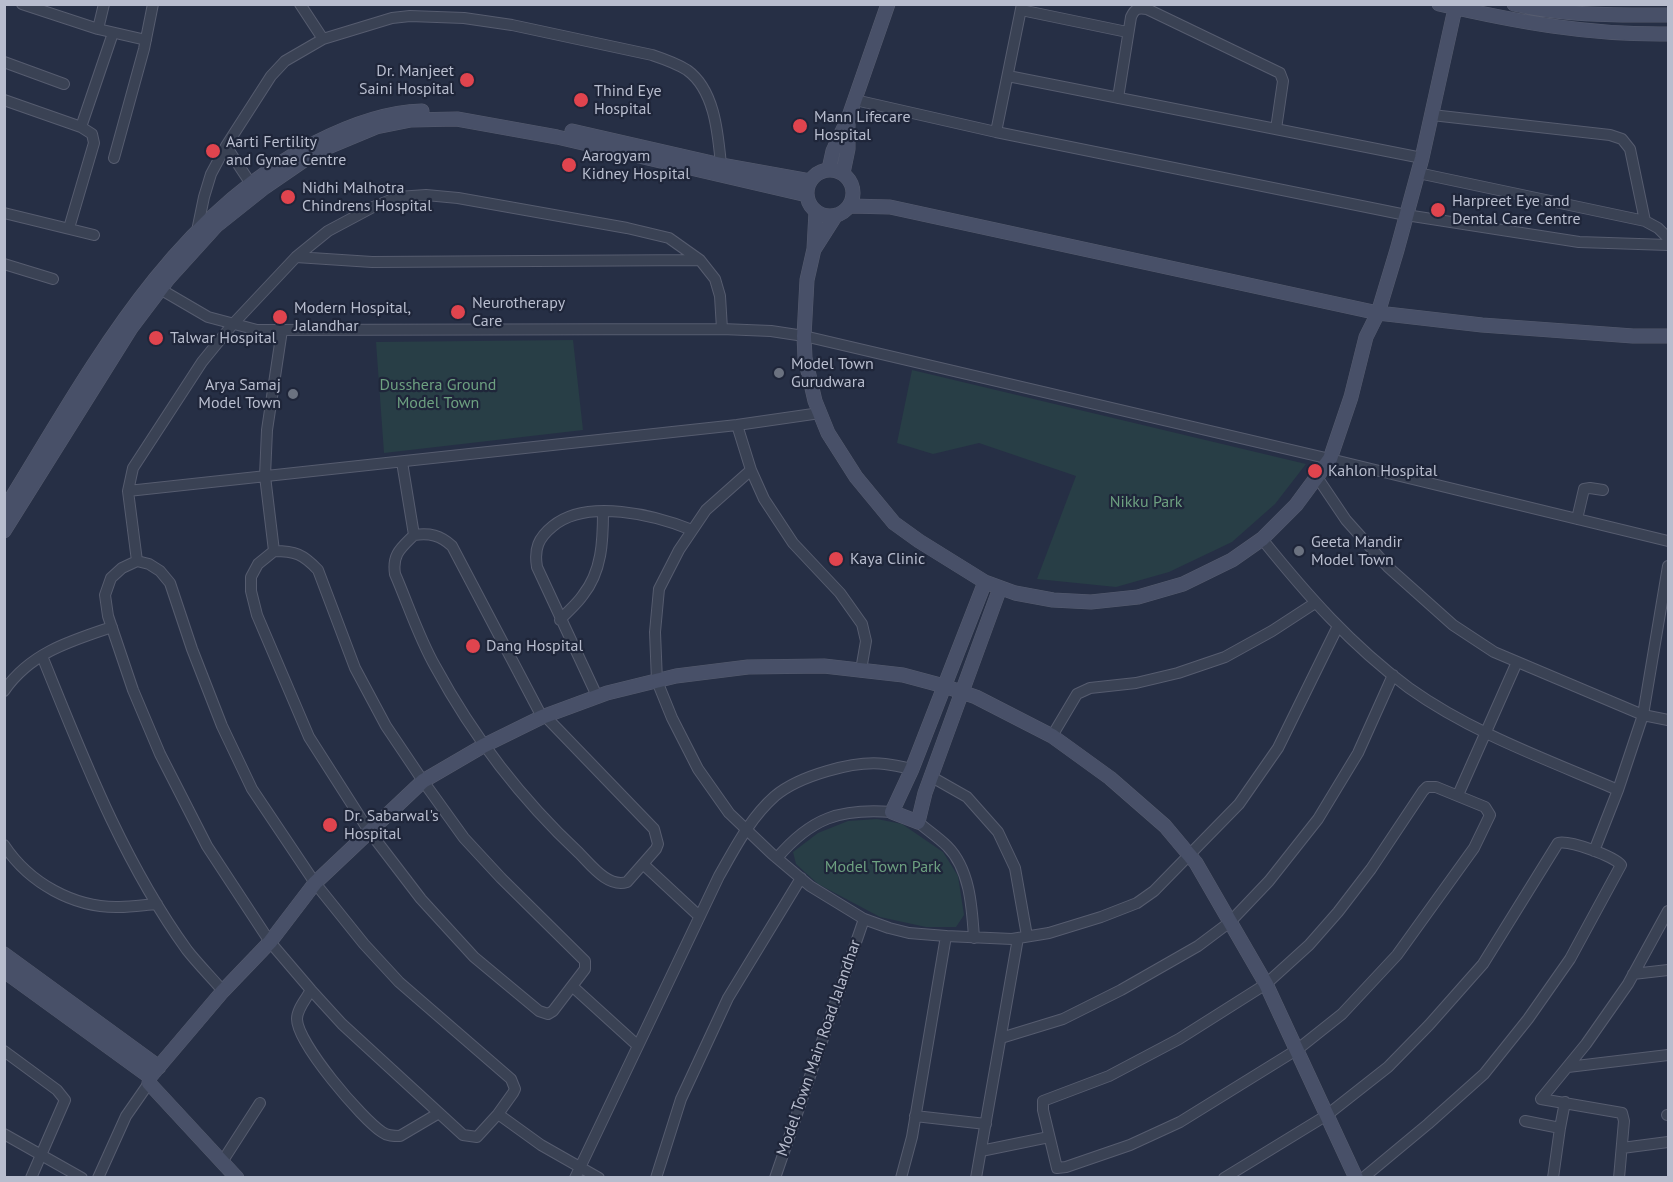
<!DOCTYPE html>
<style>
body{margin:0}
#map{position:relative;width:1673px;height:1182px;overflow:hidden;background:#262f45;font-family:"PT Sans",sans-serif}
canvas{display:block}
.frame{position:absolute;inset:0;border:6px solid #b8bdce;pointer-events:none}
</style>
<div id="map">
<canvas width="1673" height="1182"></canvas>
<div class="frame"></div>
</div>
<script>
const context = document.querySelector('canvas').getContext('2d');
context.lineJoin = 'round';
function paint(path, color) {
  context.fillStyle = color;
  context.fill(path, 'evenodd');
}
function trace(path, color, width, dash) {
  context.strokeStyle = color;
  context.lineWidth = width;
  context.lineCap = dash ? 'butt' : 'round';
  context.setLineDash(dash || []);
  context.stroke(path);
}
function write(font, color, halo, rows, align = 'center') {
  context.font = font + ' "PT Sans",sans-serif';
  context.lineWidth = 4.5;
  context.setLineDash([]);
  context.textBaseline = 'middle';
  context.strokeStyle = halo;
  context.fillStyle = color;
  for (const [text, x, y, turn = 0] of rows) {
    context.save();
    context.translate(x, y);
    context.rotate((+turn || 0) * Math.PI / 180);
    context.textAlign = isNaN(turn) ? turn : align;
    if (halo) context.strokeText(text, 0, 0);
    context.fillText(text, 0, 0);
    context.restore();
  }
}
paint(new Path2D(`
 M573 340 583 430 384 453 376 342Z
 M912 370 1306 464 1275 504 1232 542 1169 572 1116 587 1037 579 1076 476 979 443 933 454 897 443Z
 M877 819 902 824 943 852 958 876 964 915 956 927H926L880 917 818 884 796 864 793 852 818 833 848 821Z`), '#283e46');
const street = new Path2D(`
 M22 4 98 29 146 40
 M300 4 323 39
 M1021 10 1127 32
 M98 29 104 4
 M4 62 64 84
 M1008 76 1422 158
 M1118 98 1131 17C1135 8 1138 8 1147 9L1280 73 1283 81 1276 129
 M4 100 81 127 113 33
 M855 100 996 132 1406 215 1579 242 1668 245
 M1432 115 1610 135 1622 139 1630 149 1645 221
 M996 132 1022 4
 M226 146 251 184
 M114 158 144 49 153 4
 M1418 173 1645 221 1658 228 1668 238
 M4 213 94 235
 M69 228 94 143 92 134 81 127
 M197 231 204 197 211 174 226 146 271 76 285 61 323 39 392 18 410 16 464 18 512 25 652 55C664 59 676 63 687 70 715 90 718 134 721 165
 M296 257 372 262 700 260
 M4 264 53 279
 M160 289 208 317 257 330 722 329 771 331 804 336 1330 459 1668 541
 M737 425 751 470 764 499 793 543 840 593 862 624 866 641 861 670
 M402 462 414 535
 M751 470 706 510 679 550 659 589 655 632 657 681 672 718 698 769 729 813 772 854 810 886 864 919 889 928 909 933 946 936 1012 939 1049 933 1101 917 1137 903 1154 891 1239 804 1278 748 1337 628
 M1317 477 1346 520 1388 567 1453 625 1494 652 1643 715 1668 720
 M128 491 737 425 820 413
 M1577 519 1584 489 1590 488 1603 490
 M1262 539C1307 595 1351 645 1409 688 1472 733 1548 760 1618 790
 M274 551C295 551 303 554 318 570L355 668 386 726 423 781 464 838 501 878 585 961V969L553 1011 548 1014 539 1011 474 957 421 899 369 831 309 737 257 615 251 591V577L258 564Z
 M274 551 265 476 267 430 282 330
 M137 561 149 564 160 571 170 583 192 649 222 726 252 789 315 883 364 944 399 982 511 1079 515 1089 513 1093 498 1114 477 1137 463 1135 342 1024 311 990 270 942 207 846 160 754 133 690 108 616 105 595 111 578 122 568Z
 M137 561 128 491 133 468 202 362 233 324 296 257 328 231 373 207 398 197 426 195 458 198 627 228 669 238 700 260 715 279 720 296 722 329
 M560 620C568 611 577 604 583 595 602 571 603 541 603 512
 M42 656C83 757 122 860 187 950 198 964 211 977 223 991
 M4 691C30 653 70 641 112 627
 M597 696 537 567C534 549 538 538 553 526 587 498 655 515 692 530
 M542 717 452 546C440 535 430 533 414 535 401 548 392 554 395 574 408 604 419 638 435 666 473 736 521 799 579 853 591 865 608 888 627 882L656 849 658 844 654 829 545 716
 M1052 736 1077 694 1090 688 1136 683 1178 673 1225 657 1272 631 1315 603
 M930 776 967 797 998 832 1015 868 1027 936
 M1427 787H1436L1485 807 1490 815 1474 848 1397 955 1342 1014 1298 1049 1180 1122 1130 1145 1066 1167 1057 1168 1043 1110V1101L1109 1076 1179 1039 1266 984 1309 945 1338 912 1371 869 1423 791Z
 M1458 795 1517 662
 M918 822C927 830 938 837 947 846 970 869 972 907 974 938
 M4 845C29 883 74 908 119 907 132 907 144 905 157 904
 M1594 851 1618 790 1643 715 1668 566
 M777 858C811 818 840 808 892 812
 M643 864 699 916
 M1633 974 1668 970
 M572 986 637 1045
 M311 990C306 999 297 1009 297 1019 297 1043 362 1119 382 1132 387 1136 394 1136 400 1136L439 1113
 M1001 1038 1063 1019 1121 990 1198 946 1230 922 1269 881 1318 819 1358 753 1393 675
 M4 1051 57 1090 65 1100 31 1178
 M1568 1067 1668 1055
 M1541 1099 1586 1044 1628 984 1668 911
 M1541 1099 1622 1113 1624 1121 1619 1178
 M498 1114 541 1145 599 1178
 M1667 1115H1668
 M915 1116 986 1124
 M1525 1121 1560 1128
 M4 1134 82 1178
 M1622 1148 1668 1142
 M981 1151 1049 1137
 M222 1162 260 1103
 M98 1178 126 1116 149 1083
 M575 1178 719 876C735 848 750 818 775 796 799 776 854 760 885 764 894 765 903 767 912 769
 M656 1178 681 1099 728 998 801 878
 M775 1178 864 919
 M901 1178 912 1137 946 936
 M976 1178 1018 938
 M1224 1178 1327 1115 1388 1067 1429 1025 1483 964 1558 843C1570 840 1613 856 1621 865L1570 959 1528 1019 1484 1074 1428 1124 1363 1178
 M1553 1178 1560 1128 1565 1102`);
const secondary = new Path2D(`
 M1439 4C1517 22 1588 35 1668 34
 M1514 4C1565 16 1617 15 1668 15
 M572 131 721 165 810 181
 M829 169 833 151 848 119 888 4
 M807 193a23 23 0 1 1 46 0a23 23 0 1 1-46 0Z
 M843 173 848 149V124
 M850 206 890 207 1378 313 1482 325 1633 336H1668
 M816 212 814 249 807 280 804 336 805 358 815 401 828 433 856 477 894 523 919 541 985 582 1015 593 1053 600 1091 602 1138 597 1183 584 1232 560 1262 539 1296 505 1330 459 1351 397 1366 337 1378 313 1397 250 1422 158 1456 4
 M815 248 836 215
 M4 510C88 375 167 219 315 143 348 126 384 112 422 111
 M4 531 131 328 168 279 216 226 265 187 316 152 376 127 411 120 457 119 557 137 807 195
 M985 582 912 769 892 812 918 822 925 793 1000 588
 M4 954 159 1067
 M4 971 150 1077
 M237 1178 149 1083 150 1077 223 991 270 942 315 883 423 781 483 746 542 717 607 693 676 676 748 667 824 666 903 675 944 686 976 697 1052 736 1110 778 1165 826 1196 863 1266 984 1356 1178`);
trace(street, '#565c6f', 12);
trace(secondary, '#565c6f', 15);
trace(street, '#3a4254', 10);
trace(secondary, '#485068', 14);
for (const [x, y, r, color] of [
 [467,80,8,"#e0444e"],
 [581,100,8,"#e0444e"],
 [800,126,8,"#e0444e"],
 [213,151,8,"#e0444e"],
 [569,165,8,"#e0444e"],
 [288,197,8,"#e0444e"],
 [1438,210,8,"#e0444e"],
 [458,312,8,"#e0444e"],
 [280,317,8,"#e0444e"],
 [156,338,8,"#e0444e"],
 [779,373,6,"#6b7280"],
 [293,394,6,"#6b7280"],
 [1315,471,8,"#e0444e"],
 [1299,551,6,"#6b7280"],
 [836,559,8,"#e0444e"],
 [473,646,8,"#e0444e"],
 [330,825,8,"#e0444e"]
]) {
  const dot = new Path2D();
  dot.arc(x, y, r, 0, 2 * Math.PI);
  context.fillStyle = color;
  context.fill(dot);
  trace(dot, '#1f263a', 2);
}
write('16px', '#b8bdce', '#1f263a', [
 ["Dr. Manjeet",454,71,"right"],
 ["Saini Hospital",454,89,"right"],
 ["Thind Eye",594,91],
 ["Hospital",594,109],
 ["Mann Lifecare",814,117],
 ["Hospital",814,135],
 ["Aarti Fertility",226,142],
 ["and Gynae Centre",226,160],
 ["Aarogyam",582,156],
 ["Kidney Hospital",582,174],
 ["Nidhi Malhotra",302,188],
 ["Chindrens Hospital",302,206],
 ["Harpreet Eye and",1452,201],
 ["Dental Care Centre",1452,219],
 ["Neurotherapy",472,303],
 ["Care",472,321],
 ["Modern Hospital,",294,308],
 ["Jalandhar",294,326],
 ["Talwar Hospital",170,338],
 ["Model Town",791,364],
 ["Gurudwara",791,382],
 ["Arya Samaj",281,385,"right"],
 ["Model Town",281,403,"right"],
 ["Kahlon Hospital",1328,471],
 ["Geeta Mandir",1311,542],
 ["Model Town",1311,560],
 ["Kaya Clinic",850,559],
 ["Dang Hospital",486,646],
 ["Dr. Sabarwal's",344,816],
 ["Hospital",344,834]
], 'left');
write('16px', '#6da080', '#1f263a', [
 ["Dusshera Ground",438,385],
 ["Model Town",438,403],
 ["Nikku Park",1146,502],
 ["Model Town Park",883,867]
]);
write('16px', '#b8bdce', '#1f263a', [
 ["Model Town Main Road Jalandhar",819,1048,-71]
]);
</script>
